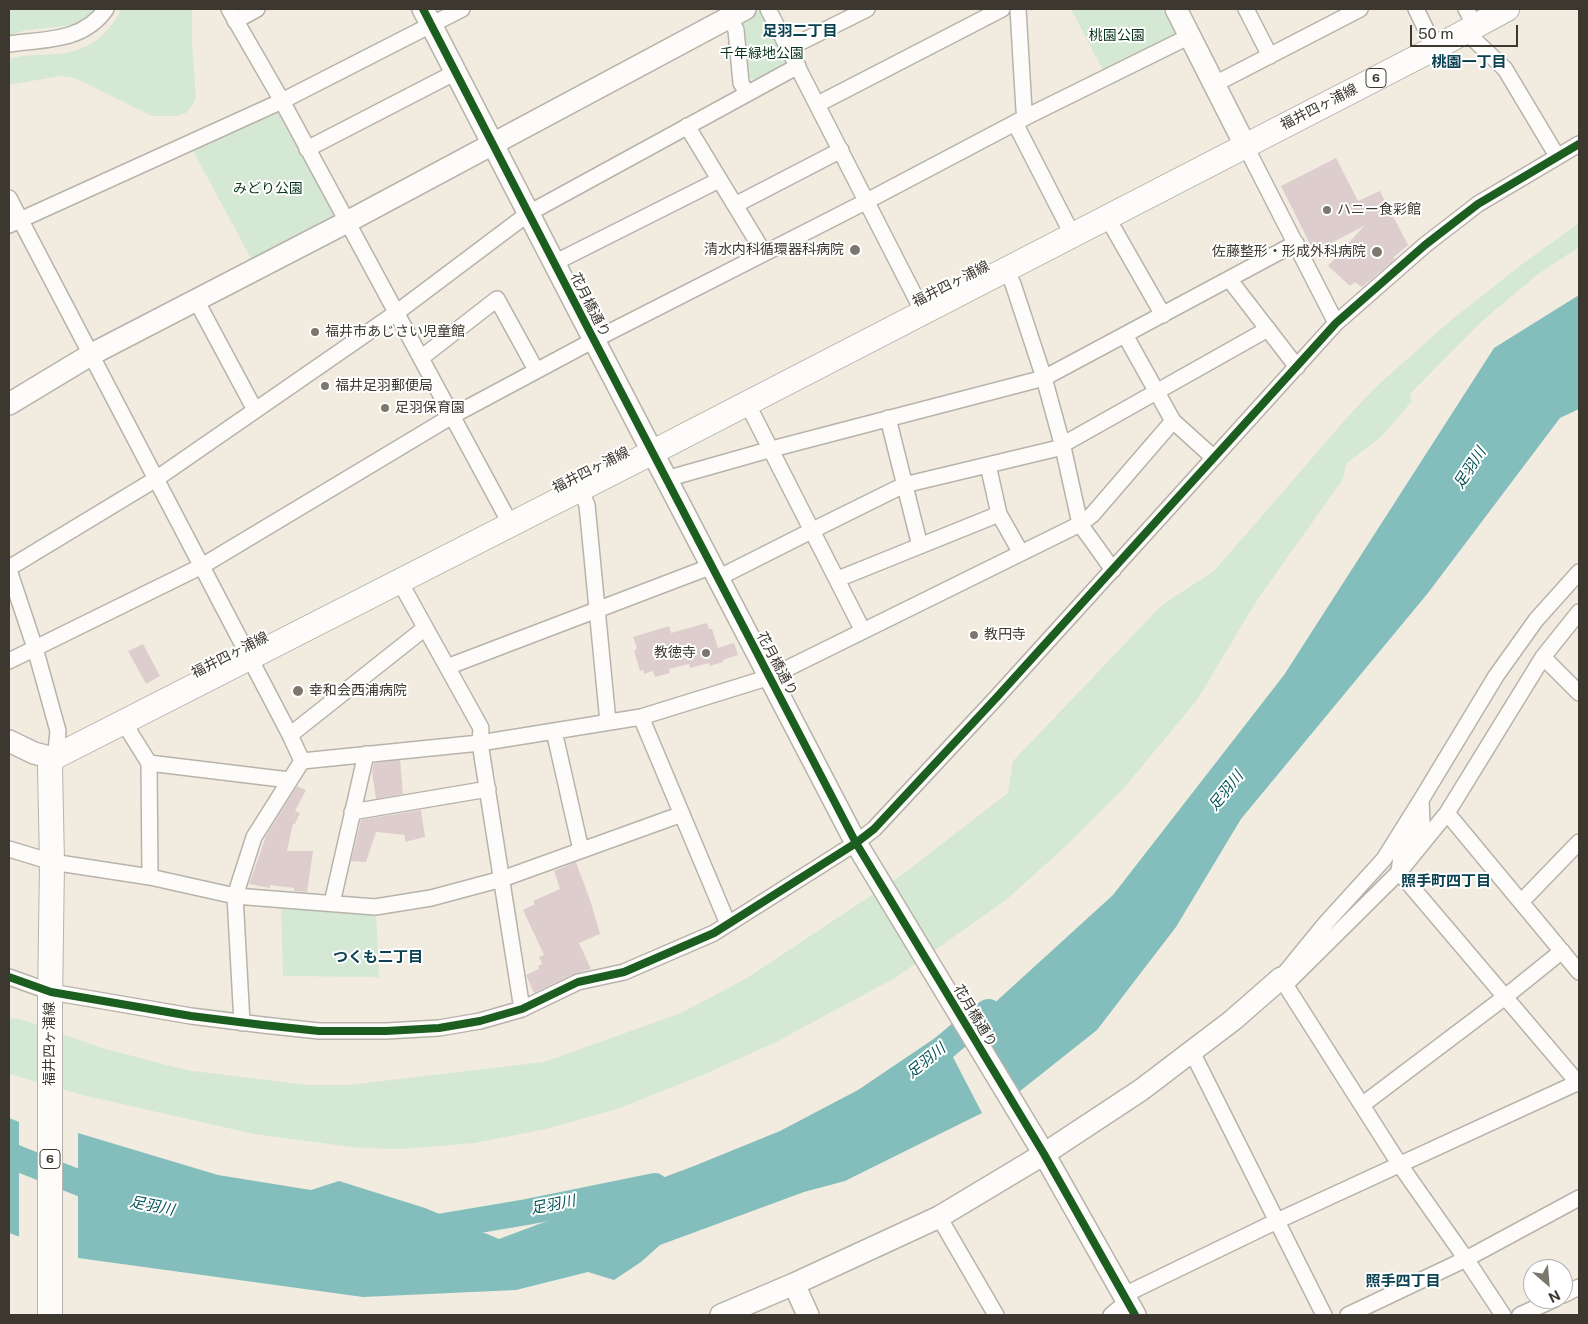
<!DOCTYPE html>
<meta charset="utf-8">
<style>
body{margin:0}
#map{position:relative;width:1588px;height:1324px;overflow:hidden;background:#f2ece0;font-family:"Public Sans",sans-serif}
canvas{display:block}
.frame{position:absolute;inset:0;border:10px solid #3c382f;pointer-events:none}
.north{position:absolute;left:1523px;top:1259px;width:50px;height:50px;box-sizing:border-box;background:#fff;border:1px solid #b1afac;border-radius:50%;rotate:153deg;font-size:14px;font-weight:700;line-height:20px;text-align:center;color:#3c382f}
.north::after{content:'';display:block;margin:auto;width:18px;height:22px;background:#7c776d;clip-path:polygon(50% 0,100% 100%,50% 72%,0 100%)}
.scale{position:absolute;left:1410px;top:25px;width:108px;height:22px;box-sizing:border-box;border:2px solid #3c382f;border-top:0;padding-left:6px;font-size:15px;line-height:18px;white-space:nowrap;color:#3c382f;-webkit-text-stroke:4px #fff;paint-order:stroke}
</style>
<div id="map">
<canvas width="1588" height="1324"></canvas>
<div class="frame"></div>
<div class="north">N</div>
<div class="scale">50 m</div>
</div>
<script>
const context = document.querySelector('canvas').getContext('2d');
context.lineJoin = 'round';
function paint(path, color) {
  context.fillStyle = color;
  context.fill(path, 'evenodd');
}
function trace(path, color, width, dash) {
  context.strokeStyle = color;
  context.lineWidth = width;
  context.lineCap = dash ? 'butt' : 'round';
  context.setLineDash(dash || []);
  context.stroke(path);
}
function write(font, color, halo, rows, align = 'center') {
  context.font = font + ' "Public Sans","Noto Sans JP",sans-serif';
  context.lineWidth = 4;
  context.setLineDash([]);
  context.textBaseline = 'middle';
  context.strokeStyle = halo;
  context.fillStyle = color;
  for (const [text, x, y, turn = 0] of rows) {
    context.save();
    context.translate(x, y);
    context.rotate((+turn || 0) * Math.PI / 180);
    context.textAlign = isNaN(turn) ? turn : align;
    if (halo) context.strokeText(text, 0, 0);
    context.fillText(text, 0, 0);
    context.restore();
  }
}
paint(new Path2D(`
 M9 9H100L85 24 27 30 9 35Z
 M121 9H192V44L196 96 193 105 186 113 176 116H152L75 78 60 76 9 85V59C28 53 47 56 66 53 92 48 111 32 121 9Z
 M1071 9H1162L1175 33 1173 37 1105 74Z
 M757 10 767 16 793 64 758 82 743 75 737 21Z
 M280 112 341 219 253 262 192 149Z
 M1579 223V247L1538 274 1480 323 1410 394 1412 401 1382 436 1346 464 1343 479 1257 600 1197 700 1124 788 1067 845 1006 900 895 978 774 1043 705 1074 617 1109 546 1129 475 1143 403 1149 359 1148 254 1134 82 1095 9 1074V1018L20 1019 102 1048 174 1067 193 1071 308 1085H348L544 1062 681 1013 747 978 899 877 1008 793 1013 761 1162 605 1214 571 1352 412 1378 385 1450 321 1521 265Z
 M281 905 376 914 379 977 283 976Z`), '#d5e8d3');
paint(new Path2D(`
 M1579 295V409L1560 418 1428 593 1241 819 1176 927 1097 1030 1010 1099 967 1028 1113 895 1284 675 1494 348Z
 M941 1034 982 1113 845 1181 804 1192 660 1245 641 1262 614 1280 588 1272 516 1290 363 1297 78 1258V1133L218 1175 311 1190 339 1181 425 1208 499 1239 694 1166 780 1131 858 1090Z
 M9 1118 27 1125 29 1240 9 1233Z`), '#84bebc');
paint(new Path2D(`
 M19 1120 29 1125 32 1240 30 1243 19 1239Z
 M78 1131V1261L75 1258 76 1133Z`), '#f2ece0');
trace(new Path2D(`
 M920 1068 967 1028 988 1012
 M9 1155 110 1195
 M426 1229 527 1212 655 1186`), '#84bebc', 26);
paint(new Path2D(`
 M1336 158 1358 201 1380 191 1408 245 1393 258 1395 259 1362 287 1355 282 1350 286 1328 266 1364 226 1314 252 1281 186Z
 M707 623 709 629H712L718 648 734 643 738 655 723 660V662L710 666 709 663 690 668 689 664 669 669 670 673 655 677 653 671 644 674 643 670 640 671 634 651 637 648 633 637 669 626 671 633Z
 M143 644 160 676 146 684 128 651Z
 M400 760 403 794 376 799 372 772 374 763Z
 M297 786 306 790 295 811 300 813 295 824H293L287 851H313L307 892 294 891V888L270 885V888L249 884 266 836Z
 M421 810 425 837 405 842V835L376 832 366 862 351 861 361 820Z
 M576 862 591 903 600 934 579 943 591 969 574 974 534 993 526 975 539 969 538 966 542 964 539 957 544 955 523 910 535 904 533 901 560 889 554 871Z`), '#ddcecd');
const street = new Path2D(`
 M229 9 282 101 511 525
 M768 9 923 312
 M1018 9 1024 110 1028 116
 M1246 9 1270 56
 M1416 9 1435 48
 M1466 9 1475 26
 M730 17 736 30 741 83 747 93
 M235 21 257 9
 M1465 31 1505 69 1557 156
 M9 44C45 39 83 42 106 9
 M789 48 867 9
 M1215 84 1360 9
 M818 104 1002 9
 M1015 123 1072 234
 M687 126 764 253
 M1245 145 1336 323
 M307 149 456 72
 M9 198 290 735 302 761 254 837 235 896 242 1023
 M735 205 841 150
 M1107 217 1163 315
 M9 225 282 101 462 9
 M554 263 719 180
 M1006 270 1013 284 1044 378 1063 447 1080 524 1113 570
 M1229 279 1297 367
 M196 300 255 410
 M1125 335 1173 421 1214 458
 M421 358 497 299 536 370
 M747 403 863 631
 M888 418 920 546
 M1062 445 1268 329
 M988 465 999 514 1021 553
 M666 479 772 449 1044 378 1296 243
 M580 489 587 505 608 722
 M9 568 156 479 396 313 529 213 798 66
 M9 570 35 648 58 731 56 751 53 758
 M718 578 813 530 904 485 1063 447
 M838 579 999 514
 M400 582 481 728 480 743 522 1009
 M1543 657 1579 693
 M9 661 202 566 452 416 594 340 867 201 1028 116 1190 36
 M447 667 712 566
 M641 717 728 924
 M124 723 149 763 289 780
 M554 731 581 850
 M290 735 425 628
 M302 761 480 743 641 717 770 677 1080 524 1092 515 1173 421
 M149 763 150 877
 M1421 800 1422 823 1401 856 1399 872 1579 1084
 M352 812 488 789
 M1447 813 1579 972
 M9 849 52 862 150 877 235 896 375 907 431 898 502 879 682 814
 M1521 902 1579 842
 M332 903 366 754
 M9 977 51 992 191 1016 263 1025 319 1031H386L439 1028 480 1021 522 1009 578 982 624 972 714 933 856 843 874 829 997 697 1336 323 1425 245 1478 204 1579 144
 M1288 982 1399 872 1447 813 1543 657 1579 612
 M1192 1052 1324 1315
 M1362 1105 1505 997 1562 951
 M939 1217 996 1315
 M1124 1295 1277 1221 1579 1082
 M1563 1295 1579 1287
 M1111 1315 1127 1302
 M1348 1315 1466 1259 1579 1198
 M1503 1315 1466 1259 1400 1165 1281 978 1325 924 1384 859 1421 800 1496 676 1536 620 1579 572
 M1520 1315 1555 1299`);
const secondary = new Path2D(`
 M423 9 594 340 856 843 1044 1154 1135 1315
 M1176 9 1245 145
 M9 404 92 354 347 222 745 9
 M9 741 34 753 53 758
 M794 1284 808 1315
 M721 1315 794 1284 939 1217 1044 1154 1141 1090 1233 1020 1281 978`);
const primary = new Path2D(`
 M50 1315V1003L52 862 50 767 53 758 653 452 1435 48 1507 9`);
trace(street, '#b8b3aa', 18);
trace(secondary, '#b8b3aa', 24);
trace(primary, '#b8b3aa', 26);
trace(street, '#fdfcfa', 15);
trace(secondary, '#fdfcfa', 21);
trace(primary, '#fdfcfa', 24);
trace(new Path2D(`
 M423 9 594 340 856 843 1044 1154 1135 1315
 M9 977 51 992 191 1016 263 1025 319 1031H386L439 1028 480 1021 522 1009 578 982 624 972 714 933 856 843 874 829 997 697 1336 323 1425 245 1478 204 1579 144`), '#1b5e20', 8);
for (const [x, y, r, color] of [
 [1327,210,5,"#7c776d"],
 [855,250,6,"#7c776d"],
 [1377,252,6,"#7c776d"],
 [315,332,5,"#7c776d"],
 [325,386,5,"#7c776d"],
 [385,408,5,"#7c776d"],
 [974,635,5,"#7c776d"],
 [706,653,5,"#7c776d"],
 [298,691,6,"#7c776d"]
]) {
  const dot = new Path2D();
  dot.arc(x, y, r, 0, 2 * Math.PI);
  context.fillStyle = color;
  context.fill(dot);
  trace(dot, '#fff', 2);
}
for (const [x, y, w] of [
 [1376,78,20],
 [50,1159,20]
]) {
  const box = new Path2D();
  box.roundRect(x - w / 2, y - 9.5, w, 19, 4);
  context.fillStyle = '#fff';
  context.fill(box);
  trace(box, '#3c382f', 1);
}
write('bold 12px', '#3c382f', null, [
 ["6",1376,78],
 ["6",50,1159]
]);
write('14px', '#08351b', '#fff', [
 ["桃園公園",1117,36],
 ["千年緑地公園",762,54],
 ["みどり公園",268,189]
]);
write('14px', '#3c382f', '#fff', [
 ["福井四ヶ浦線",1319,107,-27],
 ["福井四ヶ浦線",951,284,-27],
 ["花月橋通り",590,305,63],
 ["福井四ヶ浦線",591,470,-27],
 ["福井四ヶ浦線",230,655,-27],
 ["花月橋通り",777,664,62],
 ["花月橋通り",975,1016,59],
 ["福井四ヶ浦線",50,1044,-90]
]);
write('14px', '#3c382f', '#fff', [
 ["ハニー食彩館",1337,210],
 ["清水内科循環器科病院",844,250,"right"],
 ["佐藤整形・形成外科病院",1366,252,"right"],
 ["福井市あじさい児童館",325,332],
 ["福井足羽郵便局",335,386],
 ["足羽保育園",395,408],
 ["教円寺",984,635],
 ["教徳寺",696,653,"right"],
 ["幸和会西浦病院",309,691]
], 'left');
write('bold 15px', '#0b4252', '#fff', [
 ["足羽二丁目",800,31],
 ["桃園一丁目",1469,62],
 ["照手町四丁目",1446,881],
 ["つくも二丁目",378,957],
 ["照手四丁目",1403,1281]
]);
write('italic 15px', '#055557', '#fff', [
 ["足羽川",1470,468,-57],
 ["足羽川",1226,791,-51],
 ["足羽川",926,1061,-39],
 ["足羽川",553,1205,-11],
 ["足羽川",152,1206,11]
]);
</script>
